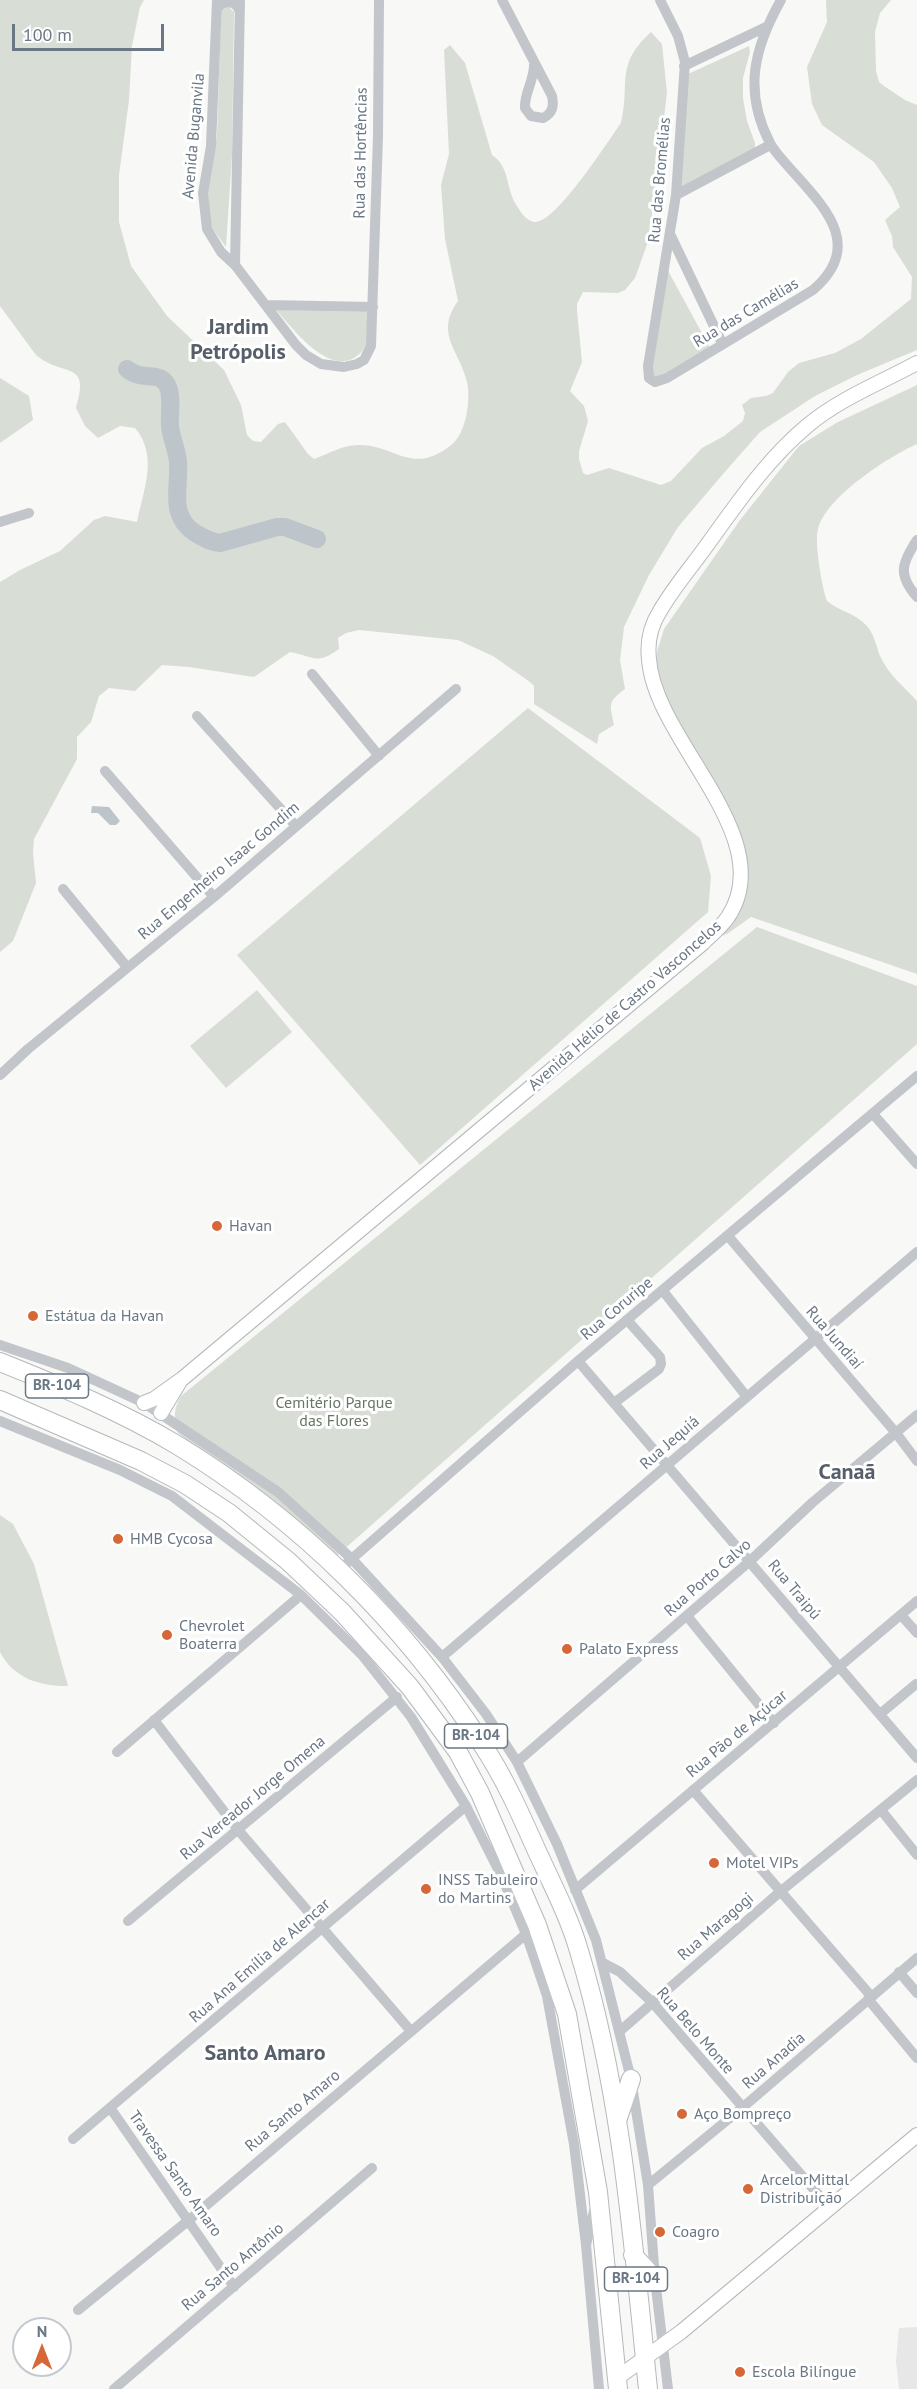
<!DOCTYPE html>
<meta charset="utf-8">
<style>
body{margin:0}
#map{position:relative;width:917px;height:2389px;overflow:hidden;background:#f8f8f6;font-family:"PT Sans",sans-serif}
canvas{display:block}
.north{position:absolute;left:12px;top:2317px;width:60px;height:60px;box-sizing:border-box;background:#fff;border:2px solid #c3c9ce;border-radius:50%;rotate:0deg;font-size:16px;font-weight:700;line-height:24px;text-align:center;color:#6a7784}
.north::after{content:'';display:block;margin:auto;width:21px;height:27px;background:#d66838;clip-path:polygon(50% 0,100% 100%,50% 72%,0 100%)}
.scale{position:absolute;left:12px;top:24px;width:152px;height:27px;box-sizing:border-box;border:3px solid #6a7784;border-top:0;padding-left:8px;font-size:18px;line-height:21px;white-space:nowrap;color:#6a7784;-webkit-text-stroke:4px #fff;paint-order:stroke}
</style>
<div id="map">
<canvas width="917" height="2389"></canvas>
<div class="north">N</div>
<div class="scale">100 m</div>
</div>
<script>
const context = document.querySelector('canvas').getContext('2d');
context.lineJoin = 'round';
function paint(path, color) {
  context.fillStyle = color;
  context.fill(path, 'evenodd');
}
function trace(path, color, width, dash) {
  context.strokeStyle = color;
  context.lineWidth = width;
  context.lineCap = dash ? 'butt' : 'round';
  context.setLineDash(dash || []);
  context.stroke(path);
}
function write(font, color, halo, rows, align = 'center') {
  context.font = font + ' "PT Sans",sans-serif';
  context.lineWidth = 6;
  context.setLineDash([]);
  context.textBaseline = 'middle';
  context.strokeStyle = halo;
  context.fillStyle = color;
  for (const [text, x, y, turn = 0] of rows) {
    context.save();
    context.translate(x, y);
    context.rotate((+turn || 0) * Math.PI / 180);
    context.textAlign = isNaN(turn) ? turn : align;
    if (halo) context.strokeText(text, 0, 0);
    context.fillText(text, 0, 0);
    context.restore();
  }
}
paint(new Path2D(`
 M917 2327V2389H899L896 2361 899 2328Z`), '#e6e7e6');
paint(new Path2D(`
 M0 0H144L140 7 132 46 129 100 119 175V222L131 266 167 316 224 370 241 405 247 435 253 441 261 442 278 424 285 422 308 454 314 459C328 454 343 445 358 445 395 444 411 476 450 446 466 435 471 401 467 382 460 351 434 334 458 301L445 239 441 185 449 154 444 50 450 45 465 63 492 155C509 166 506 186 515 203 520 211 525 220 534 222 555 225 608 141 621 123 631 82 614 66 651 32L662 44 667 93 649 239 635 278 625 290 618 293 583 292 577 304V311L582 362 570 391 584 406 588 421 579 451V459L583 473 587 475 609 468 661 485 671 481 702 448 724 436 743 421 745 413 742 405 751 398 766 396 773 393 788 372 799 363 835 353 861 339 911 299 912 277 893 247 892 236 885 220 900 207 892 188 874 162 822 125 812 104 807 67 827 22 826 0H891L880 13 875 32 876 71 879 82 884 86 905 100 917 105V350L857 375 815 396 760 432 723 474 678 527 649 575 624 627 620 660 625 689C607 702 610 705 614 725L599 734 597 744 534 704V686L530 682 493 656 458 640 359 630 346 633 338 638 339 649C315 666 314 656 290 652L254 677 189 667 162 665 135 691 109 688 99 696 91 722 77 737V759L34 839 33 853 36 883 13 941 0 952V582L20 570 60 551 94 520 105 516 137 522C143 491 159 456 135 428L120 426 98 438 85 426 76 408C91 359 63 378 36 355L0 306Z
 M228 6 234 12 232 155 226 247 212 228 209 216 206 190 217 136 221 11Z
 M749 46 750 52 743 78V98L747 121 755 143V149L679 190 686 75Z
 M666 267 710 348 662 378 650 376Z
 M276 310 369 312C369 320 370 331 368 340 366 347 361 354 354 358 326 374 292 327 276 310Z
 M0 378 29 396 33 420 0 443Z
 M917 385V444C888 457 826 497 818 529 814 541 822 588 827 601 839 611 857 614 867 626 875 636 876 646 880 656 888 674 904 687 917 701V974L751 917 727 934 718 937C744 911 746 895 745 858L657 686V652L664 629 740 520 799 446 838 422Z
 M528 708 700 838 711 876 708 912 420 1165 237 955Z
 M757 927 917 986V1044L333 1559 178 1433C174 1418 173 1409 181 1396Z
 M257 990 292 1032 226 1088 190 1046Z
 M0 1515 13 1524 34 1564 68 1686C40 1686 14 1679 0 1652Z`), '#d8ddd5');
paint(new Path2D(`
 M92 806 109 807 120 821 116 825H110L98 813H91Z`), '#bdc5cb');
trace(new Path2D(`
 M127 369C143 382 159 370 167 385 173 396 169 413 170 426 171 438 177 449 178 462 180 488 168 515 195 533 204 538 210 542 220 543L277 527H285L317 539`), '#bdc5cb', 18);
const secondary = new Path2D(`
 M144 1403 154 1399 182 1379 703 943C711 935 721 927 728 917 781 837 654 740 649 659 647 642 651 625 660 611 672 590 688 571 702 552 734 508 765 461 807 426 839 399 880 383 917 363
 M161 1413 179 1383
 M617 2378 681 2332 917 2135`);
const highway = new Path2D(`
 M0 1362C60 1386 122 1412 177 1445 300 1520 404 1623 482 1744 504 1777 520 1813 536 1849 551 1882 569 1916 579 1951 622 2093 633 2242 648 2389
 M0 1400 141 1461 185 1484 229 1513 288 1561 342 1612 410 1687 458 1752 480 1793 537 1925 567 2014 598 2192 618 2389
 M617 2121 631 2079
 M633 2255 655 2279`);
trace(secondary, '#b5b9bd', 16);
trace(highway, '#b5b8bb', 20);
trace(new Path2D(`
 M217 0 211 146 203 193 207 229 221 252 235 265 296 345 306 355 321 364 344 367 357 364 364 360 371 346 378 136 379 0
 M502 0 552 96C554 106 553 113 543 118L531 116 525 108C524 93 534 81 534 65
 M660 0 678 36 685 62 676 195 648 366 649 378 655 382 667 378 813 290C867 244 821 204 787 165 781 158 774 151 770 143 743 91 754 48 781 0
 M217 9C223 0 235 0 239 10
 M684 66 766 27
 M676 195 770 145
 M671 236 722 343
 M235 265 240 0
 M266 305 373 307
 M0 522 29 513
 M917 540C901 564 898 575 917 597
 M312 674 379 756
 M197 716 296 826
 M105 771 214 897
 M63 889 127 967
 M0 1075 28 1049 214 897 456 689
 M873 1114 917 1164
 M728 1236 896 1433 917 1461
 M663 1291 747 1397
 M0 1345 68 1368 144 1403 278 1492 352 1559 442 1657 486 1714 517 1762 557 1844 596 1940 631 2079 648 2185 655 2279 668 2389
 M578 1361 917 1758
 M614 1403 659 1369 661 1364 660 1357 628 1321
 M0 1421 120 1470 172 1496 301 1595 362 1655 411 1717 466 1806 501 1875 526 1934 547 1996 574 2144 586 2245
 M347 1563 578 1361 917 1076
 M901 1615 917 1633
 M687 1616 774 1723
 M442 1657 917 1252
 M880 1714 916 1684
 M154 1720 239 1831 410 2030
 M117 1752 301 1595
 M517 1762 750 1561 813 1502 917 1415
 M693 1790 871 1996
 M881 1810 917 1855
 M575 1890 917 1601
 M128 1921 397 1697
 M603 1963 620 1972 652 2002 829 2207
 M899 1972 917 1993
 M868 1999 917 2058
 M620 2031 781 1891 917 1780
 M111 2109 234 2287
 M73 2139 466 1806
 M648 2185 742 2108 917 1958
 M595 2207 586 2245 599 2389
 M78 2310 189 2220 526 1934
 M114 2389 372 2168`), '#c2c5c9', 10);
trace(secondary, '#fff', 14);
trace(highway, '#fff', 18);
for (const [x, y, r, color] of [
 [217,1226,6,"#d66838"],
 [33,1316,6,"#d66838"],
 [118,1539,6,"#d66838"],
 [167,1635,6,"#d66838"],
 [567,1649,6,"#d66838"],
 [714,1863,6,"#d66838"],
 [426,1889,6,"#d66838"],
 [682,2114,6,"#d66838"],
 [748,2189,6,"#d66838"],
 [660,2232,6,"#d66838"],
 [740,2372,6,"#d66838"]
]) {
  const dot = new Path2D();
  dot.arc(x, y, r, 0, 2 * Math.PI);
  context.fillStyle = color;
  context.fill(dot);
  trace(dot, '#fff', 2);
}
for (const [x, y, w] of [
 [57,1386,63],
 [476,1736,63],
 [636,2279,63]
]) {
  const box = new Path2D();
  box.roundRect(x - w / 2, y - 12, w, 24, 4.5);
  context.fillStyle = '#fff';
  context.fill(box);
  trace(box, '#6a7784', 1.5);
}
write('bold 15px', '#6a7784', null, [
 ["BR-104",57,1386],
 ["BR-104",476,1736],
 ["BR-104",636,2279]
]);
write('16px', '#6a7784', '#fff', [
 ["Avenida Buganvila",194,136,-85],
 ["Rua das Hortências",361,153,-89],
 ["Rua das Bromélias",660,180,-85],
 ["Rua das Camélias",746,313,-31],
 ["Rua Engenheiro Isaac Gondim",219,871,-40],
 ["Avenida Hélio de Castro Vasconcelos",625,1006,-41],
 ["Rua Coruripe",617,1309,-40],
 ["Rua Jundiaí",834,1338,49],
 ["Rua Jequiá",670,1443,-41],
 ["Rua Porto Calvo",708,1578,-41],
 ["Rua Traipú",794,1590,50],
 ["Rua Pão de Açúcar",737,1734,-40],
 ["Rua Vereador Jorge Omena",253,1798,-40],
 ["Rua Maragogi",716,1927,-41],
 ["Rua Ana Emília de Alencar",260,1961,-41],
 ["Rua Belo Monte",695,2031,49],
 ["Rua Anadia",774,2061,-41],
 ["Rua Santo Amaro",293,2111,-40],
 ["Travessa Santo Amaro",175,2174,55],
 ["Rua Santo Antônio",233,2267,-40]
]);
write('16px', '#6a7784', '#fff', [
 ["Havan",229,1226],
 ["Estátua da Havan",45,1316],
 ["HMB Cycosa",130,1539],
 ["Chevrolet",179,1626],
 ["Boaterra",179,1644],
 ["Palato Express",579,1649],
 ["Motel VIPs",726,1863],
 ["INSS Tabuleiro",438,1880],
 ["do Martins",438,1898],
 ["Aço Bompreço",694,2114],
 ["ArcelorMittal",760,2180],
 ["Distribuição",760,2198],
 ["Coagro",672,2232],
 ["Escola Bilíngue",752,2372]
], 'left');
write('16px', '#667764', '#fff', [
 ["Cemitério Parque",334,1403],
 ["das Flores",334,1421]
]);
write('bold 22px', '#57606a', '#fff', [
 ["Jardim",238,328],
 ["Petrópolis",238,353],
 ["Canaã",847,1473],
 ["Santo Amaro",265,2054]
]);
</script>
